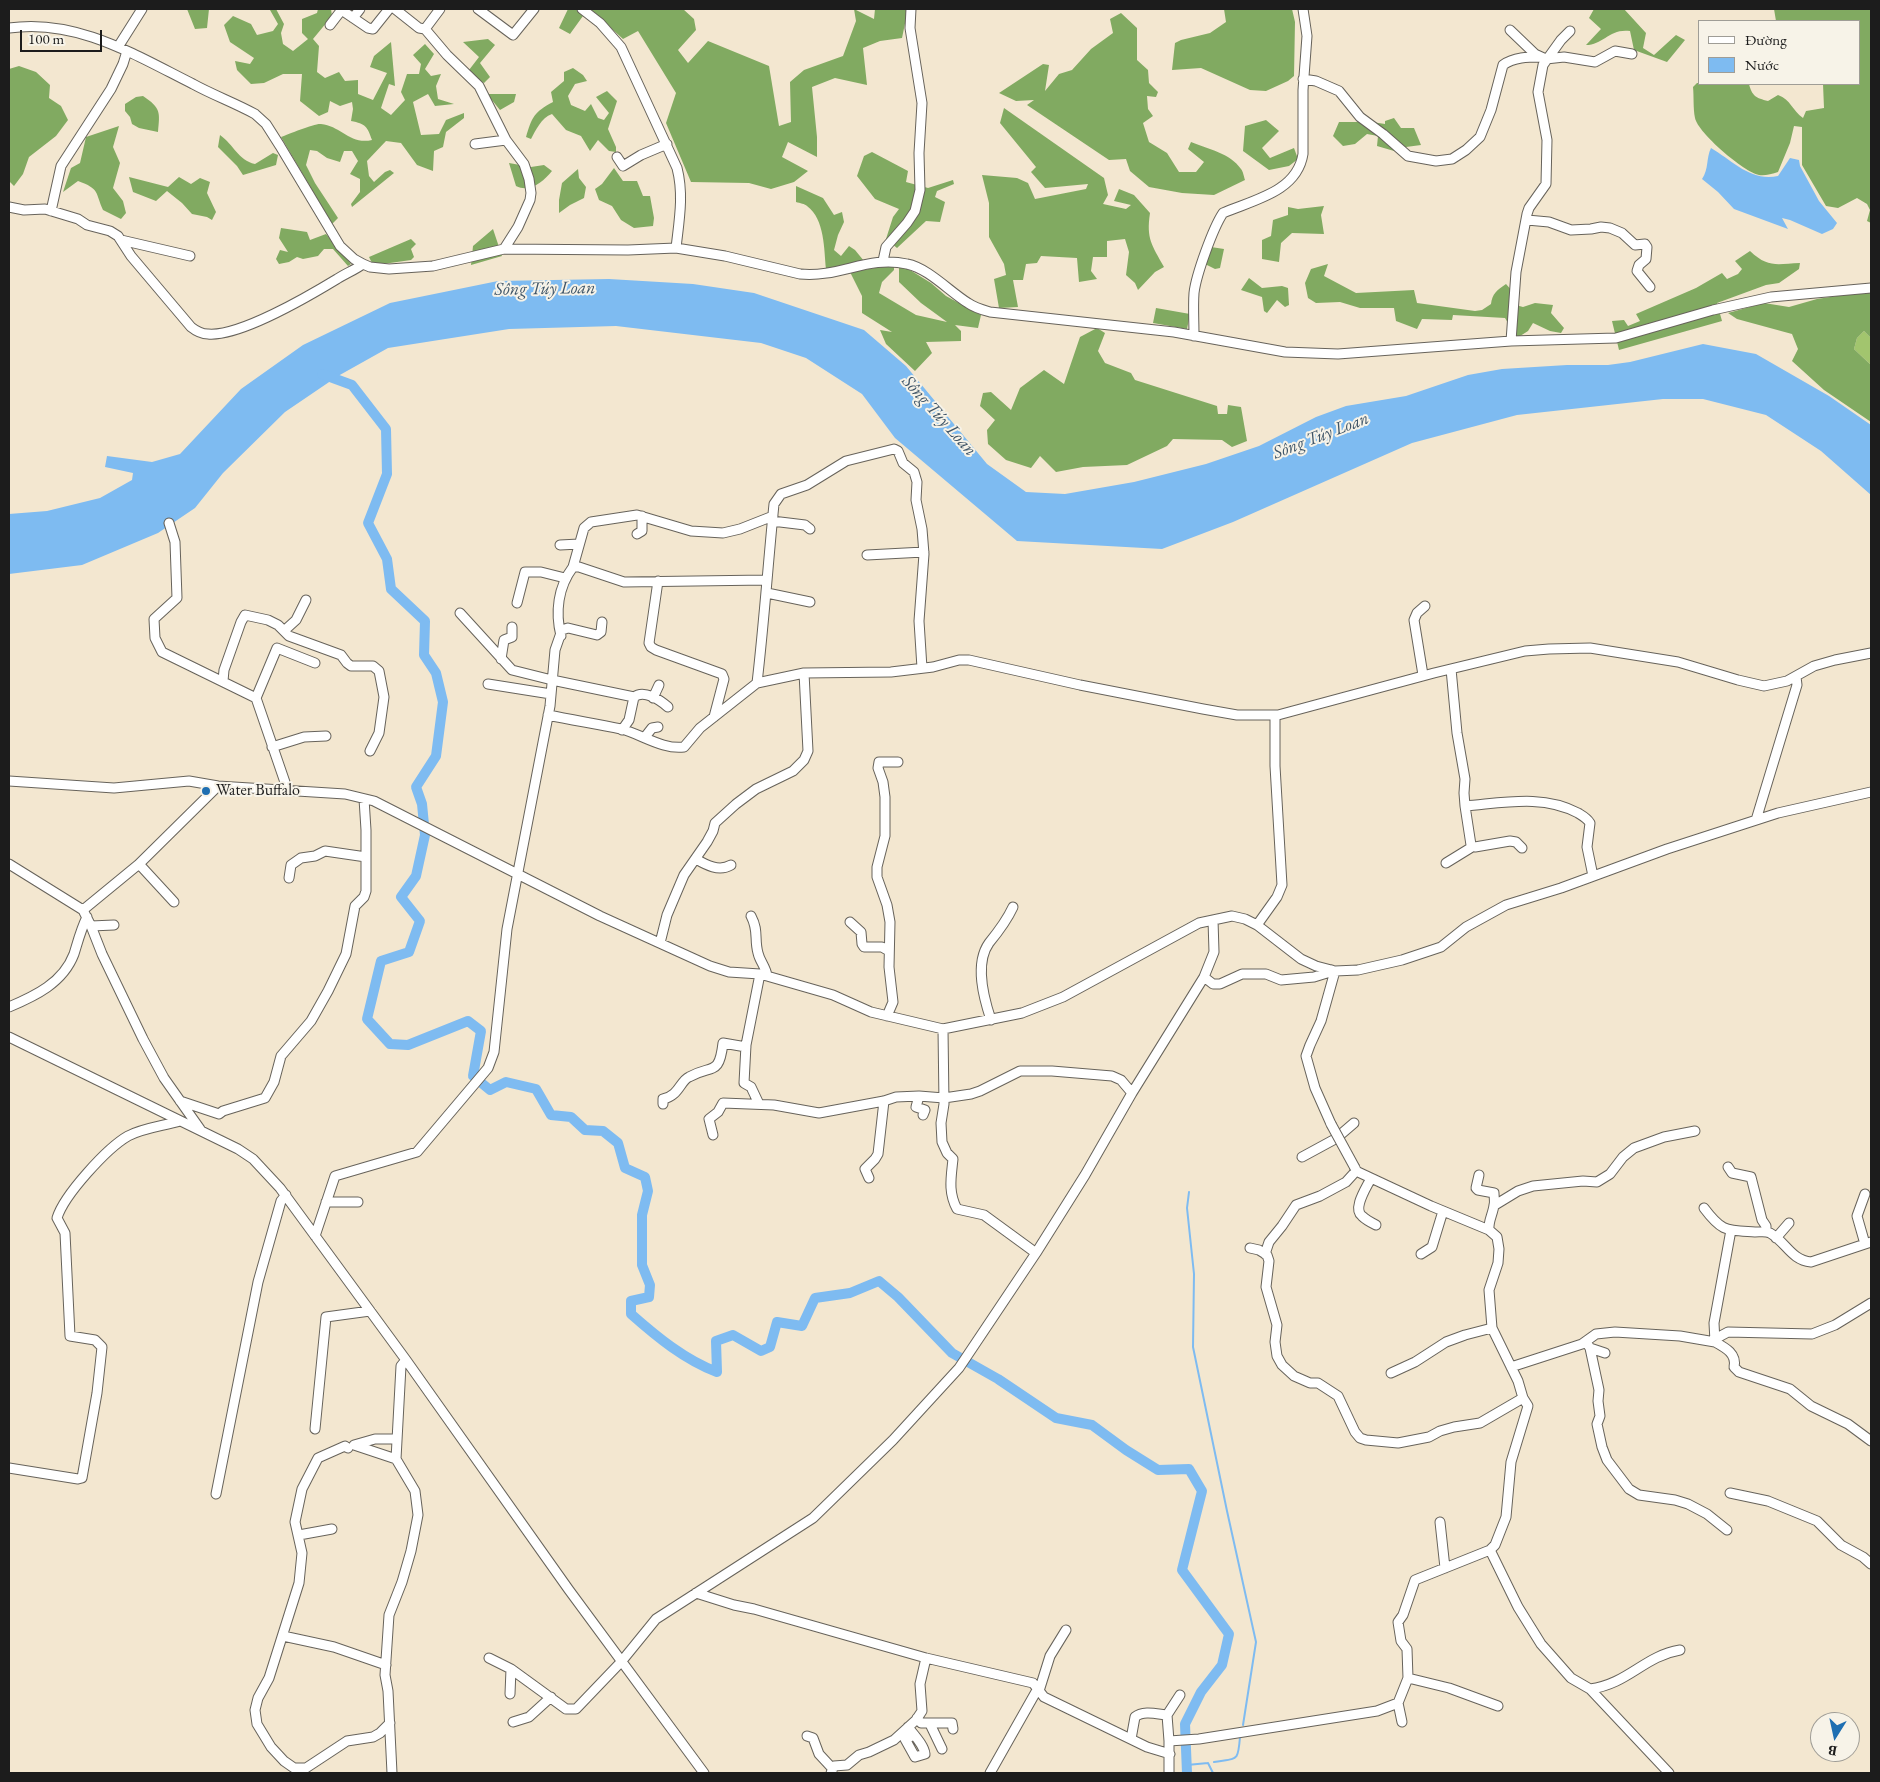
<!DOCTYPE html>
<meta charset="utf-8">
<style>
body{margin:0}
#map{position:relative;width:1880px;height:1782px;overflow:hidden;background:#f3e7d0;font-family:"EB Garamond",serif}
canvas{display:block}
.frame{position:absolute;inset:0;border:10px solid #1c1c1c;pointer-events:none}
.legend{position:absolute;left:1698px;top:20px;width:162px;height:65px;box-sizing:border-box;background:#f7f3e8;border:1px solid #9f9d96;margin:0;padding:6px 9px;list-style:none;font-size:15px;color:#1c1c1c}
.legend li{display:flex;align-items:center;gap:10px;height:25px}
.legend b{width:25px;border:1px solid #9f9d96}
.north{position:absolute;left:1810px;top:1712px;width:50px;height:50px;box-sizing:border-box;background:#f7f3e8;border:1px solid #9f9d96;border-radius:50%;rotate:190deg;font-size:14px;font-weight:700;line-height:20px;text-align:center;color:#1c1c1c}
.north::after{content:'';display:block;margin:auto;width:18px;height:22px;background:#1f6fb2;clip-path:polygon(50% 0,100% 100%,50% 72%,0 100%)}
.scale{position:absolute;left:20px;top:30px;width:82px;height:22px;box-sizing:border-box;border:2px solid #1c1c1c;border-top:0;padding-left:6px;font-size:15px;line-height:18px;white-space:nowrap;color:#1c1c1c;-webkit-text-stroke:4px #f7f3e8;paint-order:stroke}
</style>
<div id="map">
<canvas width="1880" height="1782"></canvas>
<div class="frame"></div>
<ul class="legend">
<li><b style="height:6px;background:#fff"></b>Đường</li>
<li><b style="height:14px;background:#7ebbf1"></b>Nước</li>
</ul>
<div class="north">B</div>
<div class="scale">100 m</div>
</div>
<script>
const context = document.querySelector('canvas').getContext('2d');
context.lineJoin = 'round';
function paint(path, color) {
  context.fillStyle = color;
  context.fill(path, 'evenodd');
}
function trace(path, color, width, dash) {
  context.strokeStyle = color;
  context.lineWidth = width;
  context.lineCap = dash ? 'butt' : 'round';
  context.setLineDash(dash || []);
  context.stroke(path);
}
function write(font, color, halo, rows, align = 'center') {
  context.font = font + ' "EB Garamond",serif';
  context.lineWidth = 4;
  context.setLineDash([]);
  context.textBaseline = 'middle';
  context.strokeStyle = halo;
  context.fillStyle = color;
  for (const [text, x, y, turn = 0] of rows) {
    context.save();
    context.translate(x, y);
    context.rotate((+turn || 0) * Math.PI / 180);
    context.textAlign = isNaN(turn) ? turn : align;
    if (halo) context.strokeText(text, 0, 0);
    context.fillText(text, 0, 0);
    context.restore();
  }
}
paint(new Path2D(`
 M1864 331 1871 338V365L1854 349 1857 338Z`), '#a2c56e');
paint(new Path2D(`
 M187 9H209L207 28 195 29Z
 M276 9 284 24 281 33 283 44 293 51 308 39 302 33V19L317 13 318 9H331L332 16 313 39 319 46 317 72 325 78 339 72 345 81 358 80V94L373 100 387 73 370 67 374 56 391 42 395 86 389 84 381 108 391 115 405 100 401 92 407 74H419L421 64 413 55 425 44 434 54 425 69 431 76 441 74 436 86 438 99 454 104 435 106 428 94 413 102 421 135 439 134 446 120 464 113V118L446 132 443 147 434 151 433 171 417 165 401 143 386 141 367 161 369 176 374 182 385 172 390 170 394 173 352 207 351 204 360 192V179L350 174 358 161 352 151H344L340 162 327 158 317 151 310 150 306 165 315 183 338 218 332 224 281 137C289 134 315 123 321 124 341 126 350 145 372 140 367 126 366 124 351 121L353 109 352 102 340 106 330 101 328 112 319 116 300 101 302 74H283L264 83 251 84 237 70 235 61 250 64 254 58 230 42 224 25 233 16 251 24 257 35 273 31 278 24 270 10Z
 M568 9H588L570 34 559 28Z
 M590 9H683L694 19 696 30 678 50 688 63 708 41 769 66 779 126 791 122 790 82 804 70 843 56 856 21 854 9 874 19 875 9H908L902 38 880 41 863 48 867 85 835 78 812 87 817 137V157L788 142 782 157 808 171 794 182 771 189 749 183 691 182 666 123 676 93 638 31 623 39Z
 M1224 9H1292L1295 22 1294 76 1288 81 1266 91 1250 90 1201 68 1172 70 1175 43 1181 40 1210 33 1226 22Z
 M1594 9H1624L1646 33 1643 48 1654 55 1676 35 1685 40 1667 62 1634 50 1630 31C1610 28 1603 45 1586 45L1601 29 1589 18Z
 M1774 9H1871V223L1867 221 1870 210 1867 204 1857 198 1838 208 1826 206 1802 165V127L1794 126 1790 143 1778 172C1772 174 1764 176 1759 175 1744 172 1698 133 1695 118 1693 108 1694 97 1693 87L1697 83 1749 84C1752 96 1756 98 1768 101L1778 95C1791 100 1792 110 1803 118L1806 111 1824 108 1823 84H1859V21H1776Z
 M1121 13 1137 28V60L1148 70 1149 83 1158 92 1156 97 1147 96 1148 109 1153 116 1143 123 1149 142 1167 153 1179 172H1196L1204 162 1188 149 1191 142C1208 149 1230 153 1241 169 1243 171 1244 177 1245 180L1214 195 1182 193 1149 187 1130 171 1126 159 1109 160 1027 105 1034 100 1016 101 999 93 1043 64 1049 65 1045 91 1059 74 1072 70 1091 49 1113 33 1110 19Z
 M488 39 495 45 480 63 490 77 484 83 474 76 469 70 479 57 463 42Z
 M19 66 36 72 50 85 49 98 61 106 68 120 56 136 29 157 23 174 14 186 9 181V69Z
 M573 68 583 75 587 81 575 84 568 96 571 105 585 111 591 104 598 118 604 120 609 113 596 97 607 91 617 101 608 129 616 147V152L609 151 598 140 590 151 581 136 566 130 552 114C541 118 536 130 531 139L526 137C532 117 534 112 553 102L551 92 564 81V72Z
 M487 94H516L514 102 500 110Z
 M143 96C161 108 160 112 158 132L139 128 132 124 130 117 125 111V104L136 97Z
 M1004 108 1104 178 1108 195 1103 204 1126 209 1131 205 1114 201 1119 189 1134 195 1150 213C1146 239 1152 245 1164 267L1155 272 1138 290 1135 283 1126 275 1129 252 1125 239 1107 241V257H1093L1091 271 1097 279 1079 282 1077 258 1041 256 1037 263 1026 264 1023 280H1013L1018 307 999 308 994 279 1006 275 1004 264 989 237V203L982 175 1017 178 1028 183 1035 199 1086 189 1088 184 1045 188 1031 172 1036 167 1000 123Z
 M1394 118 1401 128H1414L1421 145 1406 147 1401 153 1377 146 1378 136 1367 134 1355 144 1343 146 1333 136 1339 122H1372L1385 124V121Z
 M1266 120 1279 131 1262 148 1270 158 1294 148 1298 159 1289 166 1269 170 1243 151 1245 126Z
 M119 126 113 147 120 163 113 188 123 201 126 213 121 219 103 210C95 192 100 189 78 181L63 192 71 168 80 163 86 137Z
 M220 135C234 145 238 160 255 164L273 153 278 155 276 165 243 175 237 166 218 147Z
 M872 152 908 171 906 182 928 188 953 180 954 184 937 191 935 197 945 202 940 222 926 221 897 248 886 239 893 217 899 209 875 199 857 176 864 156Z
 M509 163 531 167 544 165 552 171C543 182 530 193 516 186Z
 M614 168 623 181H637L643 196H650L654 218 653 226 634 228 621 220 612 206 599 200 595 189 602 184Z
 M578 169 579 178 586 187 584 198 570 205 559 213V200L562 183Z
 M129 177 168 187 179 177 191 184 200 178 210 182 207 193 216 212 212 220 207 217 192 214 182 203 167 191 156 201 133 192Z
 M796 186 823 198 834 215 842 212 844 222 838 235 834 250 841 256 849 246 855 250 864 261 826 269C824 250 825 219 807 206 805 204 800 203 796 202Z
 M1324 206 1321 215 1324 234 1292 233 1281 243 1279 262 1262 259V240L1271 236 1273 220 1288 215V207L1298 209Z
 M281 228 307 232 310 240 326 234 351 264 348 266 333 249H324L318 256 303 259 297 257 289 262 279 264 276 259 280 250 288 252 279 238Z
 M493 229 502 256 471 265 473 246Z
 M411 239 416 244 411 249 414 257 411 260 383 264 372 263 369 257Z
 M1211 247 1224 249 1220 268 1215 269 1205 264Z
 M1750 251C1768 268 1776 264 1800 263L1799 269 1779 283 1766 285 1717 303 1722 321 1619 350 1612 321 1624 320 1628 326 1640 321 1636 314 1696 288 1722 273 1727 279 1738 274 1742 269 1735 261Z
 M1328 264 1324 276 1356 293 1414 290 1417 303 1475 311 1482 310 1491 304C1492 294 1497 290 1506 284L1513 292 1512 304 1523 307 1535 303 1553 305 1551 313 1564 328 1561 333 1550 331 1533 323 1528 331 1517 338 1505 318 1453 315 1452 320 1422 319 1417 329 1396 321 1394 308H1360L1340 302 1316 303 1308 298 1305 283 1311 269Z
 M894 265V270L882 282 879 293 916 315 947 322 921 303 899 282V266L910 270 931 283 946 296 981 315 978 328 955 325 961 331V341L926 342 932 353 915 371 886 344 880 330 892 332 862 313V296L850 272Z
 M1249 278 1262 288 1282 286 1288 288 1289 305 1285 307 1277 300 1267 313 1264 311 1262 297 1241 290Z
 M1863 292H1871V338L1864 331 1857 338 1854 349 1871 365V422L1824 390 1792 361 1798 349 1792 334 1737 319 1728 313 1764 303 1789 307 1817 299Z
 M1156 308 1190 314 1187 329 1153 323Z
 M1097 328 1105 333 1098 351 1105 363 1131 373 1135 380 1217 406 1218 414H1227L1228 405 1241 407 1247 441 1232 447 1222 440 1173 439 1167 446 1127 465 1083 467 1056 472 1040 456 1031 468 1006 460 988 444 987 430 995 420 980 406 983 393 991 392 1011 410 1020 388 1044 370 1064 384 1080 337Z`), '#81aa61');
paint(new Path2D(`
 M1711 148C1733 161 1751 182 1778 176L1790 158 1799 160 1800 166 1819 201 1837 223 1833 229 1822 234 1790 220 1782 218 1788 229 1734 209 1718 192 1702 179C1709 169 1706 158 1711 148Z
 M609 279 693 284 754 293 864 330 906 366 987 464 1026 492 1065 494 1134 482 1206 464 1259 446 1316 417 1346 406 1406 396 1468 375 1502 369 1567 365H1608L1630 362 1703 344 1756 354 1829 396 1871 425V495L1821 451 1766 415 1703 399H1663L1517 415 1412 443 1233 522 1162 549 1017 541 895 438 862 394 806 358 761 343 616 326 509 329 388 348 338 376 285 412 223 473 195 508 158 533 82 565 9 574V514L47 511 100 498 132 480 133 473 105 467 107 456 152 462 180 454 241 389 303 345 390 303 498 281Z`), '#7ebbf1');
trace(new Path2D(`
 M1189 1192 1187 1208 1194 1274 1193 1347 1227 1511 1256 1642 1243 1725
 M1214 1762C1238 1758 1238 1762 1240 1737
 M1208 1763 1213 1773
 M1187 1765 1208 1763`), '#7ebbf1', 2);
trace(new Path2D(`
 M322 374 352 385 386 429 387 474 368 523 387 559 391 589 425 621 424 655 436 673 443 702 436 756 416 787 422 804 425 835 416 876 401 897 420 921 409 952 381 961 367 1019 390 1044 408 1045 468 1021 481 1031 473 1076 490 1090 506 1082 536 1089 551 1115 571 1117 585 1130 603 1131 618 1143 625 1168 645 1177 648 1191 642 1215V1265L650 1285 649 1297 631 1301V1314C657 1337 685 1360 717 1372L716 1341 733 1335 761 1351 770 1347 777 1322 802 1326 815 1298 850 1293 879 1281 898 1297 952 1353 998 1379 1056 1418 1092 1425 1126 1450 1158 1470 1189 1469 1202 1491 1182 1570 1229 1634 1222 1665 1201 1692 1185 1724 1187 1773`), '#7ebbf1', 10);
const minor = new Path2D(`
 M395 9 419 28 425 29 447 55 479 86 506 140 524 164 529 179 531 193 530 200 518 227 504 249
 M478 9 513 35 534 9
 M582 9 600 23 621 47 677 168C684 195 679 221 676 248
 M353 18 360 9
 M330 25 340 12 343 11 368 28 373 29 389 9
 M9 28C76 18 135 55 193 84 213 95 235 103 255 114L266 124 280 146 340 246 354 259 363 264 370 267 389 269 433 266 504 249 628 250 676 248 725 256 800 274C840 278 868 255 907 264 928 268 950 292 968 303 975 308 983 310 990 312L1174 332 1285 352 1338 354 1511 341 1616 338 1713 310 1771 297 1871 288
 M425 29 440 9
 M1510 30 1535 54 1546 59 1564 57 1595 62 1615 51 1632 54
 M118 47 142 9
 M1303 79 1316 81 1339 91 1360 117 1383 134 1408 156 1436 161 1452 159 1466 150 1480 137 1491 110 1503 65C1514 57 1528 57 1541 57
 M475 144 506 140
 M617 157 623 166 641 155 667 144
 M9 207 24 210 45 209 78 219 87 225 110 231 118 236 131 256 191 327C196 331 201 334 208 334 239 337 309 296 337 279 346 273 355 270 363 264
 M51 211 61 166 111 89 123 64 127 51
 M1527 220 1549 222 1571 230 1591 229 1601 227 1610 228 1622 233 1635 245 1645 244 1647 247 1646 259 1639 265 1637 271 1650 287
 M121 240 190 256
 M883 261 886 247 907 223 915 211 920 190 919 153 922 103 910 28 911 9
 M1194 336C1194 321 1193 307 1194 293 1196 275 1213 228 1223 213 1253 200 1297 192 1303 154V90L1307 36 1303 9
 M1511 341 1516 272 1527 214 1529 208 1546 184 1547 140 1538 92 1543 65 1561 40 1570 31
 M772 521 805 525 810 529
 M169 523 175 542 177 598 154 619 155 638 162 652 256 698
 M637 534 642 531V516
 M560 545 579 544
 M867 555 924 552
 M573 567 584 528 591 522 637 515 691 531 723 533 740 529 773 516
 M658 581 649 643 651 647 656 650 722 674 724 679 714 717
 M767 593 810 602
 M517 603 525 572H541L565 578
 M460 613 512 670 552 680 634 697
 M285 630 296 620 306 600
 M561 636C555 612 558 587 573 567H579L624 582 766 580
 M501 659 504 640 512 637V627
 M1451 669 1457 733 1465 779 1464 793 1465 806 1471 845 1475 847 1510 841 1516 842 1522 848
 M1423 675 1414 620 1417 613 1425 606
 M223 681 224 670 241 622 245 615 268 620 278 625 289 636 341 655 347 663 351 666H373L379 671 384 697 379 733 370 751
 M757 683C764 623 768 564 774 504L781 494 807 485 846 461 894 449 898 451 903 463 914 472 917 482 916 500 922 529 924 554 919 621 922 668
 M488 684 551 694
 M653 698 659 685
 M548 715C572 720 597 724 621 729 641 734 663 750 684 747L700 728 757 683 804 673 891 672 933 667 959 660H969L1080 685 1203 709 1237 715H1278L1434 673 1525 651 1549 649 1590 648 1678 662 1738 680 1764 686 1787 681 1814 666 1835 660 1871 653
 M622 730 629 720 634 697C644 689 660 700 668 707
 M645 737 652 728 658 727
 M272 747 304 737 326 736
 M9 781 114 788 189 781 218 786 345 794 374 801 600 916 710 966 729 972 760 974 833 995 871 1012 943 1029 1022 1013 1063 997 1199 923 1232 916 1245 919 1257 925 1301 959 1316 966 1335 971 1358 970 1402 960 1441 947 1466 927 1506 905 1561 888 1667 849 1778 813 1871 792
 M288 791 256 698 277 648 315 663
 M1465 806C1503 803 1543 794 1578 813 1583 816 1587 818 1590 823L1587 847 1593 876
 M1756 820 1797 685 1796 677
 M696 859C706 865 719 872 731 865
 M1446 863 1472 847
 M9 864 83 910 91 926 102 954 143 1039 164 1078 200 1129
 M139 864 174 902
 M289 878 291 865 301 858 315 856 325 851 366 857
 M83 910 139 864 218 786
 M751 916C759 931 754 939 758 953 760 962 766 967 767 976
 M850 922 861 932 862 944 864 947H882L889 951
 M1257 925 1277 897 1282 885 1275 766V715
 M91 926 114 925
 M660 943 667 915 684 875 707 842 713 831 715 823 736 804 756 789 793 771 804 760 808 751 804 673
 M1204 977 1213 984H1220L1242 974H1266L1281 980 1314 977 1327 973 1332 970
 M9 1007C35 996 63 983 74 954 78 941 81 929 87 917
 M887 1016 893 1002 889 967 890 922 887 905 877 877V867L885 836V797L883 782 878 768 879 762H898
 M991 1020C984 999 974 964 989 943 998 932 1007 920 1013 907
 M943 1029 944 1104 941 1123 942 1142 947 1153 953 1159C951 1178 948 1192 957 1209L984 1215 1036 1253
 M9 1037 238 1149 253 1159 280 1188 406 1360 569 1590 704 1773
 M919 1096 944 1098 971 1094 980 1091 1020 1071H1052L1112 1076 1121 1080 1132 1093
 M180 1101 219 1114 223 1111 265 1098 274 1082 281 1056 311 1021 328 991 346 954 355 906 364 897 366 891V830L364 799
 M663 1104V1099C679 1096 680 1081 689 1077 712 1064 719 1077 723 1043L746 1047
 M759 1104 751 1087 744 1083 746 1045 760 974
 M1331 1124 1315 1088 1306 1056 1310 1045 1321 1021 1335 971
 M713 1135 709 1119 718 1112 723 1103 774 1105 819 1113 884 1101 896 1097 919 1096 916 1107 925 1110 923 1115
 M1340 1135 1354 1123
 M1302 1157 1337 1138
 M1728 1167 1732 1173 1751 1177 1762 1220 1766 1226V1232
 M1479 1175 1476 1188 1478 1190 1494 1193C1494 1197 1495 1202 1494 1205 1493 1214 1488 1221 1489 1230
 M869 1178 865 1169 875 1159 878 1154 884 1101
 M1371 1178C1367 1187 1352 1208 1362 1216 1366 1220 1372 1223 1376 1225
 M326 1202H358
 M1495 1205 1518 1191 1533 1186 1583 1181 1597 1182 1610 1174 1623 1157 1634 1148 1664 1137 1695 1131
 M1704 1208C1722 1232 1726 1230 1755 1232 1760 1232 1766 1231 1770 1233 1786 1242 1791 1260 1811 1262L1871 1242
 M1731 1230 1714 1323 1715 1342C1726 1348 1737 1354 1734 1367L1739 1372 1790 1389 1811 1406 1848 1424 1871 1441
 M315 1236 335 1176 417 1152 488 1068 494 1052 507 929 550 706 555 650 562 630 568 628 597 635 601 632 602 622
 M1776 1238 1789 1223
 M1865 1244 1857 1216 1865 1194
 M1250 1248 1259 1250 1267 1255 1269 1261 1266 1287 1277 1325 1275 1342 1277 1356 1282 1365 1294 1376 1310 1383H1318L1338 1396 1355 1432 1360 1438 1366 1440 1398 1443 1429 1437 1440 1431 1454 1427 1480 1423 1523 1398
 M1265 1254 1269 1242 1282 1226 1296 1205 1320 1196 1346 1182 1356 1171
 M1421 1254 1432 1247 1443 1211
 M1588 1345 1590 1348 1605 1353
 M1590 1348 1599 1390 1598 1401 1600 1416 1597 1424 1602 1447 1607 1460 1629 1489 1639 1495 1675 1500 1688 1504 1707 1514 1727 1530
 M1511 1367 1582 1344 1596 1334 1615 1332 1680 1336 1715 1342V1339L1728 1332 1812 1334 1835 1325 1871 1303
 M1391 1373 1415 1362 1446 1342 1465 1335 1492 1328
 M315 1429 326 1317 370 1311
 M348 1448 345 1446 318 1458 302 1489 295 1522 302 1553 299 1583 269 1678 258 1698 255 1710 257 1724 271 1747 284 1761 294 1768H306L347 1741 373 1737 380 1733 390 1723
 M396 1459 354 1445 375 1439H397
 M9 1468 78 1479 82 1478 97 1393 102 1347 95 1340 70 1336 65 1233 57 1218C64 1195 107 1148 128 1136 143 1128 163 1126 180 1121
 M1730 1493 1768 1501 1817 1521 1841 1545 1863 1557 1871 1564
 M216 1494 258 1282 281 1201 286 1195
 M1440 1522 1445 1568
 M299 1535 332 1529
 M1490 1550 1518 1607 1541 1644 1571 1678 1590 1689 1669 1773
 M696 1593 734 1605 754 1609 926 1658 1033 1683 1044 1697 1147 1747 1170 1754
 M283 1636 334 1647 386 1665
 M489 1658 511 1669 510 1694
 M511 1669 566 1709H576L621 1662 656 1619 813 1518 893 1440 959 1368 1036 1253 1085 1175 1132 1093 1204 977 1214 952 1213 920
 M1408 1678 1449 1688 1498 1706
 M1590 1689C1628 1684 1644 1656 1680 1650
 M1039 1691 1050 1656 1066 1630
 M1398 1703 1402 1722
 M1167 1715 1180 1695
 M917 1718 921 1723H952L953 1729
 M513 1722 529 1717 551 1697
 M930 1724 942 1749
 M904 1731 910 1737 905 1739 915 1757 925 1754C924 1745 914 1735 908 1727
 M807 1736 813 1738 819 1754 832 1768
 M1131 1739 1135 1717C1143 1710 1157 1714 1167 1715L1169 1741
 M392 1773 388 1691 385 1675 389 1615 402 1582 411 1551 418 1515 415 1491 396 1459 401 1366 406 1360
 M831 1773 834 1766 847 1765 859 1755 869 1752 894 1740 916 1720 922 1711 920 1684 926 1658
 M990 1773 1037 1690
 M1169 1773V1741L1199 1739 1377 1711 1398 1703 1408 1678 1407 1649 1401 1641 1398 1622 1403 1615 1415 1580 1490 1550 1495 1545 1506 1517 1511 1462 1528 1406 1523 1398 1518 1381 1492 1328 1489 1290 1498 1263 1499 1249 1497 1237 1489 1230 1431 1206 1356 1171 1355 1168`);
trace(minor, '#67635b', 11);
trace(minor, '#fff', 9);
const minorBridge = new Path2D(`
 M1331 1124 1355 1168`);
trace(minorBridge, '#67635b', 11, []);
trace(minorBridge, '#fff', 9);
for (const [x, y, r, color] of [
 [206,791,5,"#1f6fb2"]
]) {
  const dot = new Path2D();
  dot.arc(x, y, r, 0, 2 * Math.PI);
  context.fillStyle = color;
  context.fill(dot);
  trace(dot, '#f7f3e8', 2);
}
write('16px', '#1c1c1c', '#f7f3e8', [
 ["Water Buffalo",216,791]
], 'left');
write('italic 18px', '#3e5467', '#f7f3e8', [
 ["Sông Túy Loan",545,289,-1],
 ["Sông Túy Loan",939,416,48],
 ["Sông Túy Loan",1321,436,-21]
]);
</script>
